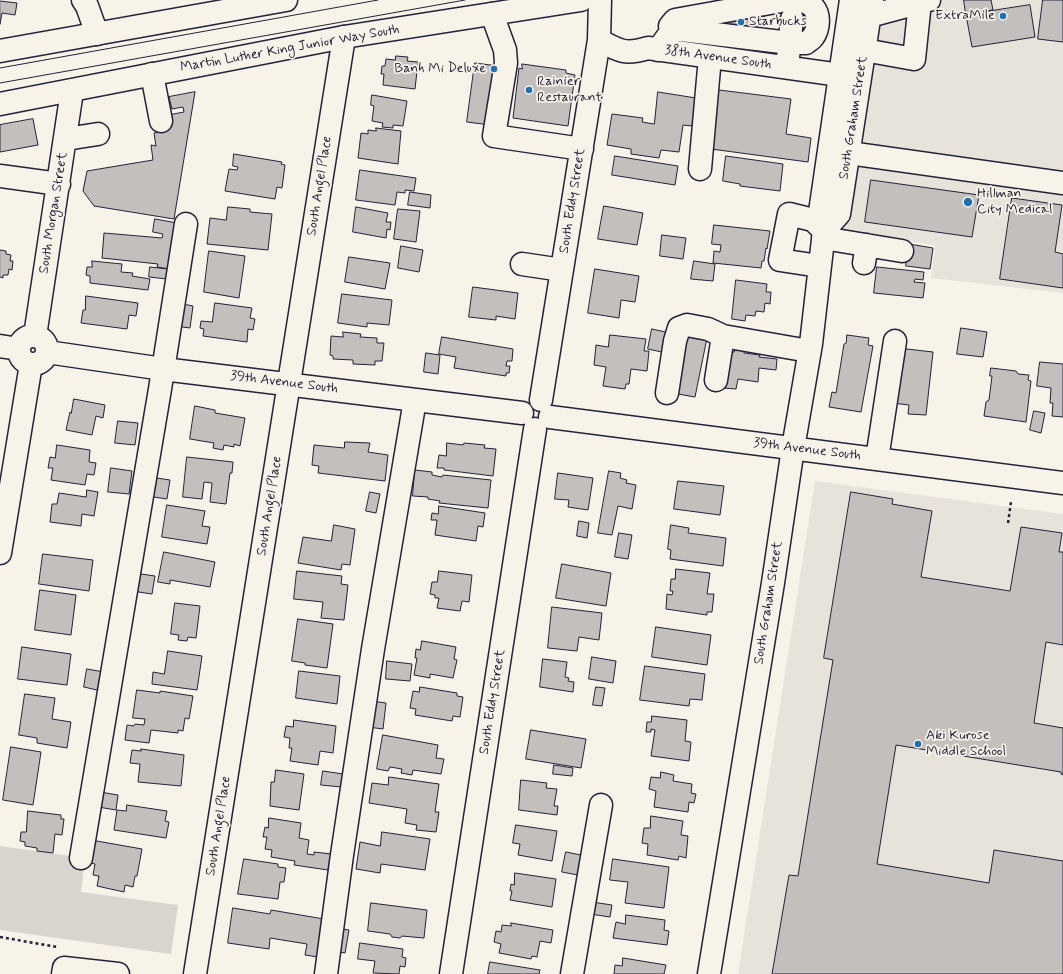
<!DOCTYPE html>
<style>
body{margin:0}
canvas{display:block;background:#f7f3e8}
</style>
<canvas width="1063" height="974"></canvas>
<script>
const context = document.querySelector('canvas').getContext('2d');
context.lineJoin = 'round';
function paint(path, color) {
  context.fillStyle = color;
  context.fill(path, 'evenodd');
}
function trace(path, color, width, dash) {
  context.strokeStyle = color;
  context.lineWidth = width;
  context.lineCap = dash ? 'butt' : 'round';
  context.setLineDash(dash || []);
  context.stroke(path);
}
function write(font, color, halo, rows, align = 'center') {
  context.font = font + ' Mynerve,sans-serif';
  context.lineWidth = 3.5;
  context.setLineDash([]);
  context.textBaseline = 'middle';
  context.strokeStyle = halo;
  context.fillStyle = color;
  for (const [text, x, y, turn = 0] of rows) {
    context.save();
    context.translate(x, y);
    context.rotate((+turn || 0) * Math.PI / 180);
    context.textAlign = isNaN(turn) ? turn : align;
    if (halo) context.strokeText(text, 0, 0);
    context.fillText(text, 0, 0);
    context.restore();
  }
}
paint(new Path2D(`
 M866 0H1063V293L931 278 935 245 833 230Z
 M815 481 1063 514V974H738Z`), '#e7e3db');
paint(new Path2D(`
 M0 846 85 858 81 892 178 905 171 954 0 930Z`), '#d8d5cf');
const building = new Path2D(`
 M964 0H991L993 10 966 14Z
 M1043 0H1063V42L1038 39Z
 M0 1 17 3 15 15 2 13 0 24Z
 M1030 5 1035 37 972 47 966 15Z
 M765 10 763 33 717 25 718 20Z
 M396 56 408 57 407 61 418 62 415 89 383 85 384 74H381L382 66H385L386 59 395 60Z
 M475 63 498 66 490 125 467 122Z
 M522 64 566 70V73L575 75 568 126 513 118 519 68 522 69Z
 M719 90 791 99 786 134 811 138 808 162 711 149Z
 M195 92 174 219 94 206 83 191 87 171 153 160 151 145 156 146 154 133 166 131 163 116 184 112 183 107 172 109 169 97Z
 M658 92 696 98 692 126 683 125 679 152 661 150 659 158 631 154V149L607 145 612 114 643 118 642 122 654 124Z
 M372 95 407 101 403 126 393 125V128L382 127 383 123 372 121 374 106 371 105Z
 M33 119 38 145 0 152V125Z
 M376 128 401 131 398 164 358 158 361 133 368 134V130L376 131Z
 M234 154 282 162 281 164 285 165 282 188 277 187 275 199 225 191 229 169 237 170 238 167 233 166Z
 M615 156 678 166 675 185 612 175Z
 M726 156 783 164 780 191 740 186V184L723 181Z
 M360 170 416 178 414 191 405 190V193L397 192 395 205 356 200Z
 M871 180 979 195 972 237 865 222Z
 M410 192 431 195 430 208 408 205Z
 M1012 198 1062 205 1055 252 1063 254V288L1000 279Z
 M604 206 643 213 637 245 598 239Z
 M228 207 250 209V212L272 214 268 250 207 244 210 218 226 220Z
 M356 207 388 213 386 222H391L390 230 387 229 386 238 353 232Z
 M398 209 420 211 416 242 394 239Z
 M155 219 177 223 170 269 157 267 158 264 102 258 104 233 162 238 163 234 153 232Z
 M714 225 770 231 767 249 766 248 764 261H762L761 268 713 263 714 251 720 252 721 245 712 244Z
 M662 235 686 238 683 259 660 256Z
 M909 244 933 248 930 269 906 266Z
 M401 246 423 250 419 272 398 268Z
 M0 250 6 251V254L11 255 10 261H13L12 270 9 269 8 275H3V278L0 277Z
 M209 251 245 256 239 298 204 292Z
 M349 257 390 263 385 289 345 282Z
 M92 261 122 264 121 272 133 273 132 276 150 279 148 290 90 283V276L86 275 87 267H92Z
 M694 261 715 264 713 281 691 279Z
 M150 267 168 269 167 279 149 277Z
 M877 267 924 272 923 280 915 279 914 282 925 283 923 298 874 293Z
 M595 269 639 276 635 302 621 300 619 318 588 313Z
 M736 280 767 284 766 292H771L770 304 765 303 764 312 756 311 755 316 746 315 745 321 732 319Z
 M473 287 518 293 515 319 496 316V320L469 317Z
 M342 294 392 300 389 325 367 323V327L338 323Z
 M86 296 138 303 136 316 129 315 127 329 81 323 83 310H85Z
 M178 303 193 306 190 328 175 326Z
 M215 303 252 308 250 318 255 319 253 330 248 329 247 342 203 336 204 329 200 328 201 321 212 322Z
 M961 328 987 332 983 357 957 354Z
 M652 329 670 333 666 353 648 349Z
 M343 332 361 334 360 337 377 338V343H384L382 361H375V365L353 364V360L333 359V356L330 355 331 336 343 337Z
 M683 334 707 338 695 397 672 393Z
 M610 335 646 339 644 351H649L647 371 631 369 629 384H626L625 389 603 386 606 367 594 365 596 345 608 347Z
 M847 335 869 338 868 345 873 346 861 412 829 407 832 392 836 393 844 344 846 343Z
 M442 337 513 349 512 361H507L506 366H510L509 373H506V376L454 368 456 357 439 354Z
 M735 348 744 349V353L760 355 759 357 777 359 776 370 759 368 758 382 738 379 736 389 723 388 727 352H734Z
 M898 348 933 352 926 415 908 414 909 405 892 403Z
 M426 353 440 355 438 374 424 372Z
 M1040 362 1063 364V417L1052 416 1053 403H1050L1051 388 1037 386Z
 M991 368 1016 371 1018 374 1029 375 1028 380 1031 381 1026 422 984 416 986 402 989 400 992 376H990Z
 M74 399 105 405 103 418 96 416 92 435 66 430 70 412 71 413Z
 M195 406 215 410V413L245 418 240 446 234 444V447L224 445 223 450 213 448 214 443 190 439Z
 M1034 411 1045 413 1041 433 1030 430Z
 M118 421 138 423 135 445 115 443Z
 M345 442 370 443 368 452 388 455 385 481 318 473 319 466 312 465 314 445 344 448Z
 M447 443 463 445 464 443 485 445 484 448 496 449 493 476 444 470V468H437L439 455 446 456Z
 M57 445 90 450 89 462 96 463 94 475 87 474 85 485 51 480 53 468H48L50 457 55 458Z
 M187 457 233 462 232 473H230L226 504 210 502 212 483 204 482 202 499 183 497Z
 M111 468 132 471 129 494 108 492Z
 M415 470 432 472V475L442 477 443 475 491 480 488 508 439 503 440 501 428 499V497L413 496Z
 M609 471 621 473 620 478 627 480 626 483 636 485 632 509 618 506 612 535 598 533Z
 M558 473 593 478 588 510 568 507 569 500 555 499Z
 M150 477 170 480 167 499 147 496Z
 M678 481 724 486 720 515 674 509Z
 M87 490 98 492 94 516 82 514 81 526 50 522 52 504H57L59 493 86 497Z
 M370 492 380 494 376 513 366 511Z
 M851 492 893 499 892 504 932 511 921 577 1010 591 1021 527 1062 533 1059 552H1063V645L1046 642 1034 723 1063 728V775L1061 774V772L896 745 877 864 989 883 994 850 1063 861V974H772L789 875 798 876 833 660 824 658Z
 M167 505 205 511 202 526 210 527 207 544 162 537Z
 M439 506 485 513 483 527 478 526 476 541 435 535 437 520H431L432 513 438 514Z
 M579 521 589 523 587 538 577 536Z
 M334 525 355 529 350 565 342 564 341 570 298 563 303 537 331 541Z
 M671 525 689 528 688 533 726 538 723 566 670 559 671 550 668 549Z
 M619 533 632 535 628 559 615 557Z
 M164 552 215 562 210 587 170 580V584L158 582Z
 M43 554 93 560 89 591 39 584Z
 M562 564 611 573 606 606 556 598Z
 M676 569 710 573 707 594H714L712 612H707V615L666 609 667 594 672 595 673 591H670L671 579H675Z
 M297 571 342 576 341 584 348 585 344 620 321 618 323 602 294 599Z
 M439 571 472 575 469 602 462 601 460 611 437 608 439 598H435V595L430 594 432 582H437Z
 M134 573 155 576 152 594 132 591Z
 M40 590 76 595 71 635 35 630Z
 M175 603 200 606 196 638 188 637 187 641 178 640 179 635 171 634Z
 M552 607 602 613 599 640 579 637 577 651 548 648Z
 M298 619 333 624 327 668 305 665V663L292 661Z
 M656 627 711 635 707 665 652 657Z
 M422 641 456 647 454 659 457 660 453 678 430 674V678L414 675 417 658H415L416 649 420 650Z
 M22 647 71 654 67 685 18 679Z
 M168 651 202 656 197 690 152 684 153 672 164 674Z
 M592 657 616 661 613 683 589 679Z
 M543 659 567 662 565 677 569 678 568 681 574 682 573 692 540 687Z
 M387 661 412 664 410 681 386 679Z
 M645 666 705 674 702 700 690 699 689 706 640 700Z
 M87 669 104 672 101 691 84 687Z
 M299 671 340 676 337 704 296 698Z
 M420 687 457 693V696L463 697 460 717 453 716 452 721 415 715 416 709 410 708 413 691 419 692Z
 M596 687 605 688 602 706 593 705Z
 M137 690 160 693V691L193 696 189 719 185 718 183 731 178 730V733L151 730 149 743 125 740 127 725 134 726 135 724 144 725 145 719 133 718Z
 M25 694 55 698 52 719 71 722 67 748 37 743V738L19 735Z
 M372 701 386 703 383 729 368 727Z
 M652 716 687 720 685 741 691 742 689 761 651 756 655 730 651 729V732H646L647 722H651Z
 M294 720 336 726 333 753 320 751 318 765 290 761 292 748H289L290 738 284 737 286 726 293 727Z
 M531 730 586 739 581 768 526 759Z
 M383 735 438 745 436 758 444 759 441 774 413 770 412 775 401 773 402 769 390 767 388 771 377 769Z
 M11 747 41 752 33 805 3 800Z
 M141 749 184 755 181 786 138 782 140 764 130 763 132 750 141 751Z
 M554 765 573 768 572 776 553 774Z
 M276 770 304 774 299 810 270 806 271 782H274Z
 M323 771 343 774 341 787 321 785Z
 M661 772 674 775 673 781 692 784 691 793 696 794 694 803 689 802 688 812 654 807 656 791 649 789 651 777 660 778Z
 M389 777 439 784 435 812H439L436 832 416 830 417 825 405 823 407 809 369 803 372 783 388 785Z
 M521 780 547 783 546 788 557 789 554 806H558L557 815 519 810Z
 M100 792 118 795 116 810 98 807Z
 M127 805 167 811 165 821 169 822 166 838 114 830 117 810 126 811Z
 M28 811 61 815V819H64L62 835 55 834 53 853 37 851V848L25 846V842L20 841 21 832H26Z
 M651 816 683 821 681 835 688 836 686 858 679 856 678 860 647 855 648 844 642 843 644 828H650Z
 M269 818 301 823 299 838 309 840 307 854 314 855V852L331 854 328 870 294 865 295 861 271 857 272 850 265 849 267 837H263L265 827 268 828Z
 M516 825 557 831 552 861 518 855 520 844 513 843Z
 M382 832 430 839 425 870 381 864 380 873 356 869 360 842 380 846Z
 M91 840 142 849 137 876H135L133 887 125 885 124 892 97 886 99 876 93 875 95 864 87 862Z
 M566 852 586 856 583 876 562 872Z
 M244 859 278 864V867L286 868 284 882H280L278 899 238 894Z
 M613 859 669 867 664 908 625 903 628 882 610 880Z
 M515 873 556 879 552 907 510 900 512 891H510L511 884 514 885Z
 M592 902 612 905 610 917 590 914Z
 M371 903 427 910 424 938 402 936 400 938 392 937 390 934 368 931Z
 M233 908 270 914 271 910 324 919 318 957 305 955 307 944 270 938 269 949 228 943Z
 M626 915 665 920 664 930 669 931 667 945 613 938 616 922 625 924Z
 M511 923 553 930 551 943 540 941 537 957 532 956 531 959 499 953 501 944 494 942 496 931 501 932 502 925 511 926Z
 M336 928 349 930 345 953 333 951Z
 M360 943 403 949 402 957 406 958 405 967 400 966 399 974 373 973 375 961 358 959Z
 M623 958 666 965 664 974H614L615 965 622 966Z
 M490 962 540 970 539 974H488Z`);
paint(building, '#c2bfbd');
trace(building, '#22223b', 1);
const minor = new Path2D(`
 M83 0 87 6 97 34
 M492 14 505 50 506 63 494 136 582 149
 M870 16 929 0
 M670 26 675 20 787 0
 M599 40C619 51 625 55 648 48L840 75
 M658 50 673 29 790 43H806C808 41 812 39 813 37 819 29 820 14 813 7 809 2 801 1 795 0
 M864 50 914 59 920 2
 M788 58 792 19
 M152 74 161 121
 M66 139 98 134
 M849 153 1063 183
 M700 169 710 57
 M0 176 59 184
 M824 231 839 214 872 0
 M823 238 902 251
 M864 263 867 245
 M522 264 562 270
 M819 266 780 260 789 214 813 220 824 231
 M19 350a14 14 0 1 1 28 0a14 14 0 1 1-28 0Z
 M35 336 72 91
 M0 346 19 349
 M47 352 163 369 522 413
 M716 380 723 336
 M667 393 675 341 679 328 687 325 708 329 723 336 809 351
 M541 400 599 40 600 0
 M550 417 1063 483
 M877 459 895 341
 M0 553 31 364
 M81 858 160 389 186 224
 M63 974 64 968 118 974
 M195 974 344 37
 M326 974 342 855 373 649 415 400
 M451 974 535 429
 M572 974 601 805
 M709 974 773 583 793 448 811 344 824 231 820 212 851 0`);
const major = new Path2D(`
 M0 51 286 0
 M0 104 344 37 581 0`);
trace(minor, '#22223b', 25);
trace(major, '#22223b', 25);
trace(new Path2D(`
 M1008 523 1011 502
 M0 937 57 947`), '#22223b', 2.5, [3, 3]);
trace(minor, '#f7f3e8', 22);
trace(major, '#f7f3e8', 22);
trace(new Path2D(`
 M0 68 378 0
 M0 83 465 0`), '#22223b', 1);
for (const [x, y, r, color] of [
 [1003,16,4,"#1f6fb2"],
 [741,22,4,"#1f6fb2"],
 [494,69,4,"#1f6fb2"],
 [529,90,4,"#1f6fb2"],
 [968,202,5,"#1f6fb2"],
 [918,744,4,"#1f6fb2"]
]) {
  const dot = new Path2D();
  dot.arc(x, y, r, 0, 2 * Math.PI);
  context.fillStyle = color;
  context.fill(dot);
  trace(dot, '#f7f3e8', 1.5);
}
write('14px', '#22223b', '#f7f3e8', [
 ["ExtraMile",995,16,"right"],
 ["Starbucks",749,22],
 ["Banh Mi Deluxe",486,69,"right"],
 ["Rainier",537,82],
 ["Restaurant",537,98],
 ["Hillman",977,194],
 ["City Medical",977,210],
 ["Aki Kurose",926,736],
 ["Middle School",926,752]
], 'left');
write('14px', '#22223b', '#f7f3e8', [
 ["Martin Luther King Junior Way South",290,49,-10],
 ["38th Avenue South",718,58,8],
 ["South Graham Street",854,118,-81],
 ["South Angel Place",320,186,-81],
 ["South Eddy Street",573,201,-81],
 ["South Morgan Street",54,213,-81],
 ["39th Avenue South",284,383,7],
 ["39th Avenue South",807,450,7],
 ["South Angel Place",270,506,-81],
 ["South Graham Street",769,603,-81],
 ["South Eddy Street",493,702,-81],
 ["South Angel Place",219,826,-81]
]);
</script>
